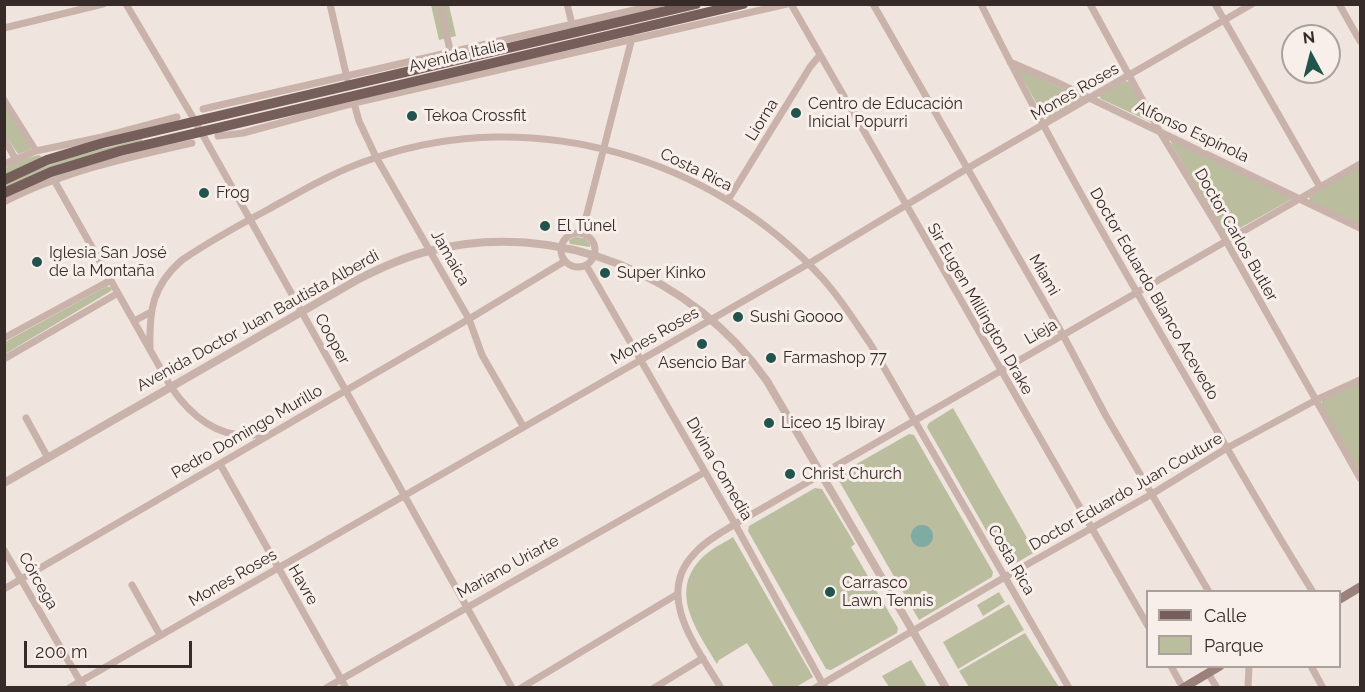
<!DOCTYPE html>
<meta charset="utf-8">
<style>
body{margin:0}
#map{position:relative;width:1365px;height:692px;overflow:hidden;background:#f0e4de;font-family:Raleway,sans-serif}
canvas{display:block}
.frame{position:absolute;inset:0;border:6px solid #362b29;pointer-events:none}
.legend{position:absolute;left:1146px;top:590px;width:195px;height:78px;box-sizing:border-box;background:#f8efea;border:2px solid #aaa19d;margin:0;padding:8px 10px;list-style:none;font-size:18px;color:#362b29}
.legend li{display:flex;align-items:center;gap:12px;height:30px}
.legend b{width:30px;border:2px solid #aaa19d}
.north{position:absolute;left:1281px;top:24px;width:60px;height:60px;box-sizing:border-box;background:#f8efea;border:2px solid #aaa19d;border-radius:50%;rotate:353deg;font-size:16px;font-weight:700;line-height:24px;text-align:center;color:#362b29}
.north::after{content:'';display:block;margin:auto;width:21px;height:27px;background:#22544e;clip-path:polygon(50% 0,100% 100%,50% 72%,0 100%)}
.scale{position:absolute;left:24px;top:641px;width:168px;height:27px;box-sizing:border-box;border:3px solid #362b29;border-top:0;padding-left:8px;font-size:18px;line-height:21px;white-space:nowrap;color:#362b29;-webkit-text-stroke:4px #f8efea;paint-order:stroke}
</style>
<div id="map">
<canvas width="1365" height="692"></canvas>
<div class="frame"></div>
<ul class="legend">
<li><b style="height:8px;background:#765f5b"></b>Calle</li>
<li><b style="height:16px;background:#babe9e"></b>Parque</li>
</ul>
<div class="north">N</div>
<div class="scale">200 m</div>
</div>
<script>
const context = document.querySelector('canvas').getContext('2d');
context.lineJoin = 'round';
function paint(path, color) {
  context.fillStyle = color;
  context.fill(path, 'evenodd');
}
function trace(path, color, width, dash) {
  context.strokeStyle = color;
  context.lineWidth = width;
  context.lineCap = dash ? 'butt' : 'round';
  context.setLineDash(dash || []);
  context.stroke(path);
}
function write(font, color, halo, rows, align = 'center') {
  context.font = font + ' Raleway,sans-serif';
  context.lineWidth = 6;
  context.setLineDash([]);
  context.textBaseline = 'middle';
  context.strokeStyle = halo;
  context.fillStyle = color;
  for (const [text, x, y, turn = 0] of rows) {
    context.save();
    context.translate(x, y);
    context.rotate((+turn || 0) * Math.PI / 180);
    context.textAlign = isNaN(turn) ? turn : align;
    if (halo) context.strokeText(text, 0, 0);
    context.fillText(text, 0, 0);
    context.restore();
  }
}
paint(new Path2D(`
 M431 5H449L456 36 439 40Z
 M1017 69 1028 72 1081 98V100L1048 118H1045Z
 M1125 81 1129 82 1153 123 1101 99 1099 96Z
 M4 104 30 147V150L18 154 5 135Z
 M142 139V141L5 189V184C52 161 92 151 142 139Z
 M1174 140 1292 197V199L1226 236 1172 145 1171 141Z
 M39 155 42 157 5 176V168L18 160Z
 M1360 165V227L1310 201 1309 197Z
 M575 237 585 238 590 244V247L570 244 569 240Z
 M107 286 112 288 111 291 5 354V342Z
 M1360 383V473L1321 404 1323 399Z
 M953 408 1035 552 1011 566 1006 565 927 427 929 423Z
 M909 434 914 435 993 572 992 577 919 620 838 479 839 474Z
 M815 488 822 489 855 544 851 547 898 628 897 633 831 670 826 669 748 531 749 526Z
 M733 537 813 677 796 687H774L747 643 719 660 717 664C697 630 666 590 705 555 714 547 724 543 733 537Z
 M999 592 1005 602 983 616 977 605Z
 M1009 604 1024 630 958 669 943 642Z
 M1025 633 1059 687H969L959 671Z
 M911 660 927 687H889L882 676Z`), '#babe9e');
paint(new Path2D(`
 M911 536a11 11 0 1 1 22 0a11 11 0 1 1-22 0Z`), '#7faba4');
trace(new Path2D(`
 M126 4 195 121 512 688
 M330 4 347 78
 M440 4 451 55
 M567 4 573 28
 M791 4 1148 626
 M873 4 1063 335 1106 416 1209 592
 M981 4C1041 126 1108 243 1176 360 1221 437 1265 516 1313 592
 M1090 4 1160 132 1221 232 1360 478
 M1215 4 1320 187
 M1339 4 1360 41
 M4 28 103 4
 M1010 62 1054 81 1360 228
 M4 100 36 151
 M354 103 359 121 376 157 469 319 482 355 523 426
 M203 109 660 4
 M218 136 243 133 354 103 787 4
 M4 139 15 158
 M4 164 36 151 102 137 177 117
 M54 180 171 387C193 419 224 443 266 433
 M728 200 810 67 820 55
 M4 202C62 172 129 157 192 143
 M561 250a17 17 0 1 1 34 0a17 17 0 1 1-34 0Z
 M582 233 632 38
 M586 265 735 524 825 688
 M134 321 151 312
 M4 338 111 280
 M150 349C149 311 152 286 182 260 210 241 239 225 269 209 303 190 337 170 375 158 532 104 713 157 823 279 841 299 856 323 871 345L1069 688
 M4 359 118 293
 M26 418 48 458
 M220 464 346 688
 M4 550 84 688
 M132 585 160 635
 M4 589 469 319 565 261
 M1171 666 1183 688
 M1311 666 1323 688
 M1208 673 1217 688
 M69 688 808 264 968 168 1252 4
 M326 688 705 472
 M521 688 676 595
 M654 688 703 658
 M721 688C698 649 654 596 694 554 705 541 721 533 735 524L1360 164
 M815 688 1005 577 1152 494 1227 448 1316 400 1360 380
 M1248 688 1249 666`), '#c8b2aa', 7);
trace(new Path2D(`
 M4 483 357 280C380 268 404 257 429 251 557 218 693 275 767 381L946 688`), '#c8b2aa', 8);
trace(new Path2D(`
 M1340 599 1360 587
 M1183 688 1220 666`), '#9b817c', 9);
trace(new Path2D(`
 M4 180 47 160 103 143 696 4
 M4 193 51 172 120 151 743 4`), '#765f5b', 10);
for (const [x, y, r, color] of [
 [796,113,6,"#22544e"],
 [412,116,6,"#22544e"],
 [204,193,6,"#22544e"],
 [545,226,6,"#22544e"],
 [37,262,6,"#22544e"],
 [605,273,6,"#22544e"],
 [738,317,6,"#22544e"],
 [702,344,6,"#22544e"],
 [771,358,6,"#22544e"],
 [769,423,6,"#22544e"],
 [790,474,6,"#22544e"],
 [830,592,6,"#22544e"]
]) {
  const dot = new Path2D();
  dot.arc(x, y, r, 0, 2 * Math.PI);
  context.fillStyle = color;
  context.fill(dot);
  trace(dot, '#f8efea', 2);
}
write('16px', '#362b29', '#f8efea', [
 ["Avenida Italia",457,56,-13],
 ["Mones Roses",1075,92,-30],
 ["Liorna",762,120,-58],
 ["Alfonso Espínola",1192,132,25],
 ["Costa Rica",696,170,26],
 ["Doctor Carlos Butler",1236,235,60],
 ["Jamaica",450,258,60],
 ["Miami",1044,275,60],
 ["Doctor Eduardo Blanco Acevedo",1154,294,60],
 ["Sir Eugen Millington Drake",980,309,60],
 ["Avenida Doctor Juan Bautista Alberdi",258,321,-29],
 ["Lieja",1041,332,-30],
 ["Mones Roses",655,336,-30],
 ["Cooper",332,339,61],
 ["Pedro Domingo Murillo",247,432,-30],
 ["Divina Comedia",719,469,60],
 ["Doctor Eduardo Juan Couture",1126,492,-30],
 ["Costa Rica",1011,560,60],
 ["Mariano Uriarte",508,567,-29],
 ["Mones Roses",233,578,-30],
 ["Córcega",38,581,60],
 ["Havre",303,585,60]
]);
write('16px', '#362b29', '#f8efea', [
 ["Centro de Educación",808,104],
 ["Inicial Popurri",808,122],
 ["Tekoa Crossfit",424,116],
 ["Frog",216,193],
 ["El Túnel",557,226],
 ["Iglesia San José",49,253],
 ["de la Montaña",49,271],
 ["Super Kinko",617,273],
 ["Sushi Goooo",750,317],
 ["Farmashop 77",783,358],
 ["Asencio Bar",702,363,"center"],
 ["Liceo 15 Ibiray",781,423],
 ["Christ Church",802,474],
 ["Carrasco",842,583],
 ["Lawn Tennis",842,601]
], 'left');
</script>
